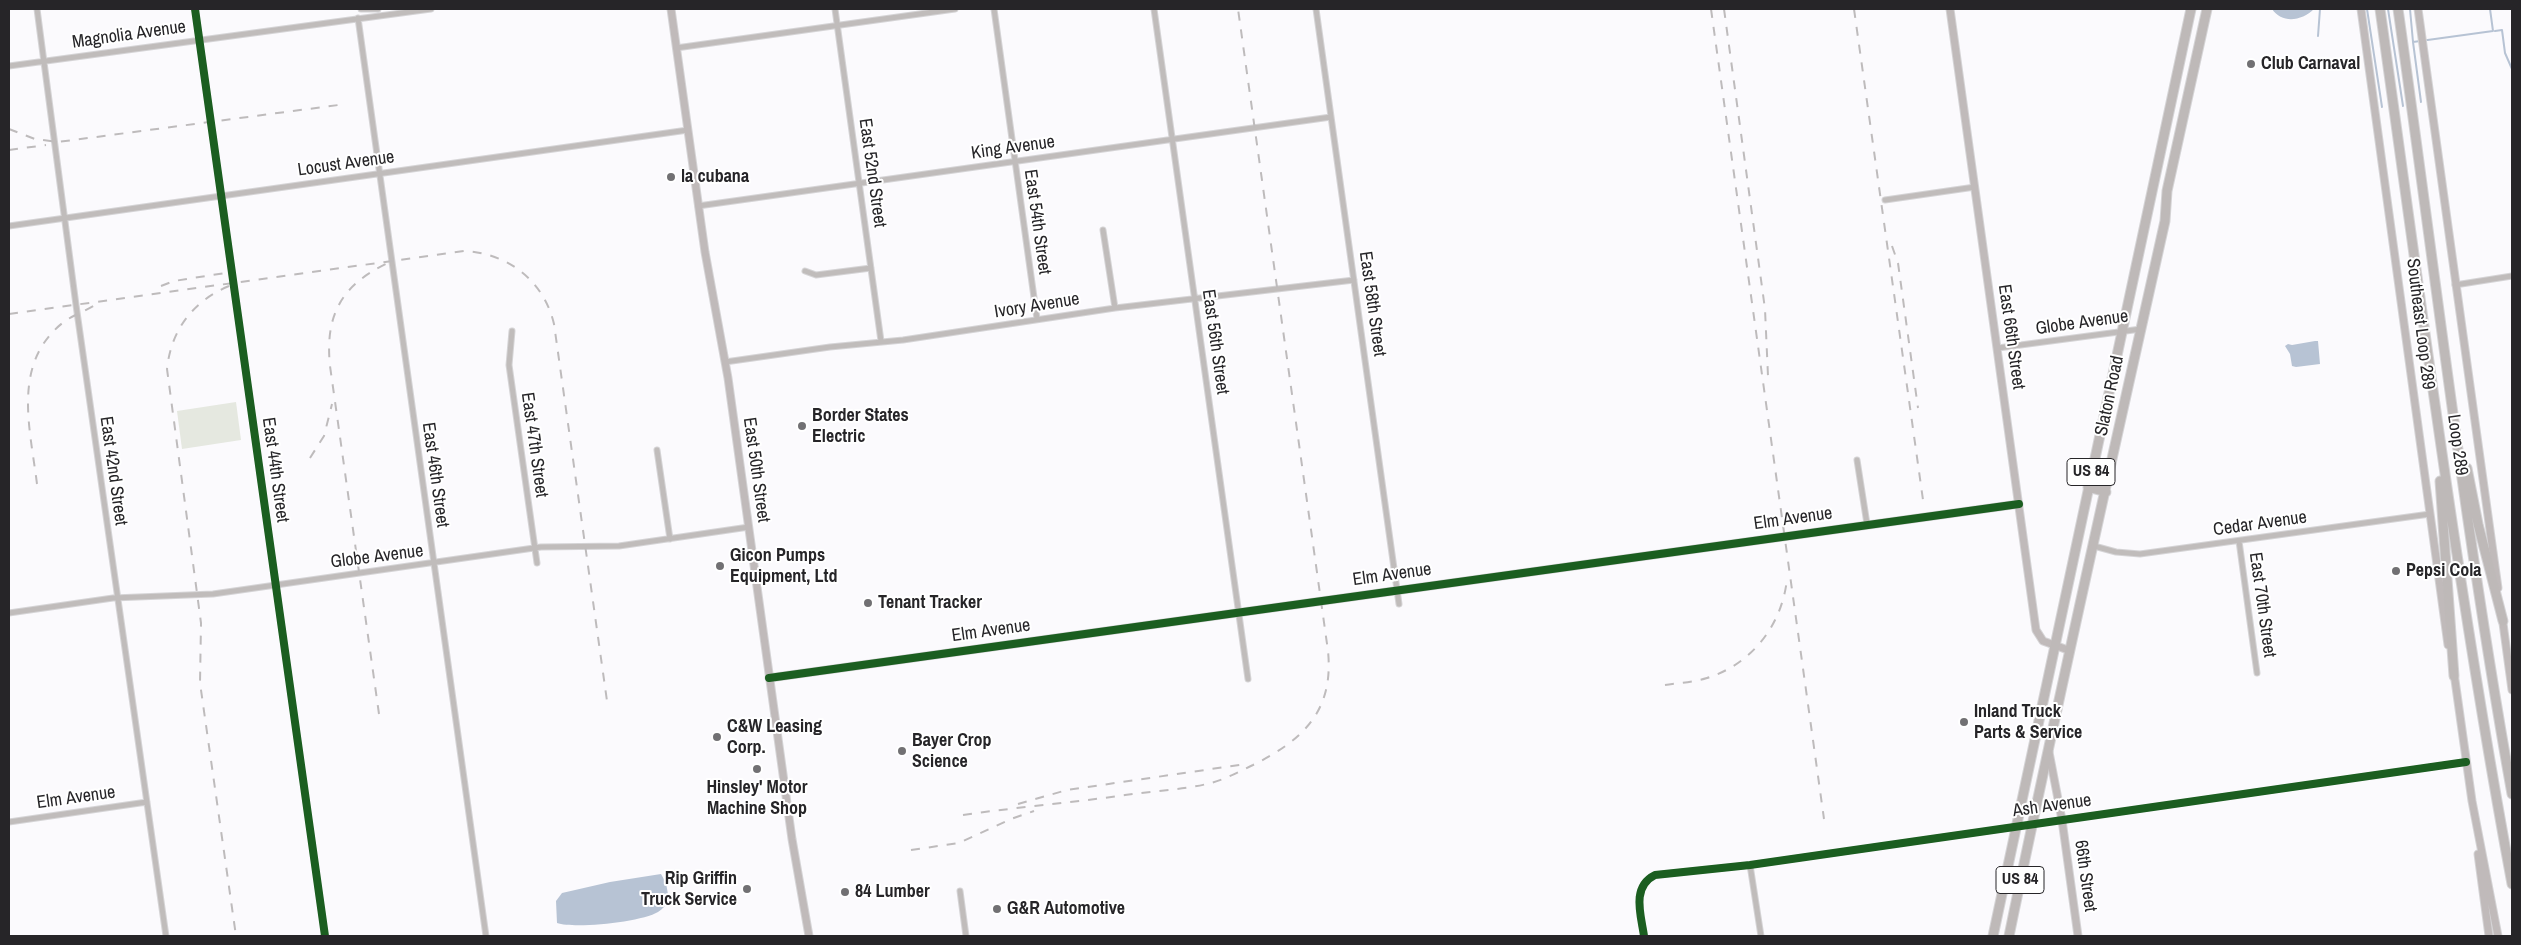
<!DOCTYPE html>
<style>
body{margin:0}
#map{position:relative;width:2521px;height:945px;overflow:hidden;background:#fbfafd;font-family:"Archivo Narrow",sans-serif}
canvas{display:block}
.frame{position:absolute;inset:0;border:10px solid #262528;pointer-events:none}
</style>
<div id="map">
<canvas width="2521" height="945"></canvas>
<div class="frame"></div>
</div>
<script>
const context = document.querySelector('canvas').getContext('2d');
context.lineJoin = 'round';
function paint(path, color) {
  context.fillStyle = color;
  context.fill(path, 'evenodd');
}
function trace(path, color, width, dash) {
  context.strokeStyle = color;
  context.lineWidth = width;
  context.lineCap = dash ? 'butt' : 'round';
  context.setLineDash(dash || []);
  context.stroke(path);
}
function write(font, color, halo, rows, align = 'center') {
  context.font = font + ' "Archivo Narrow",sans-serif';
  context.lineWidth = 4;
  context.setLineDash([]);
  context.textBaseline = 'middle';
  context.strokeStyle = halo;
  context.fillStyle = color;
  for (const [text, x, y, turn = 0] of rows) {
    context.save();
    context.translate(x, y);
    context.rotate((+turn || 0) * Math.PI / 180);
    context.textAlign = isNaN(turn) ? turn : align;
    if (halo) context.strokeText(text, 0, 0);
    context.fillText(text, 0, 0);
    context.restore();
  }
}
paint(new Path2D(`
 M236 402 241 440 182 449 177 411Z`), '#e5e8e0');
paint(new Path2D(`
 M2272 9H2314C2302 21 2282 24 2272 9Z
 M2315 341H2318L2320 364 2296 367 2292 366 2290 354 2285 346 2288 344 2292 345Z
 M661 874 666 883 669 900C666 905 663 909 658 912 642 922 575 929 557 923L556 901 562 893 610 882Z`), '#b7c3d4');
trace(new Path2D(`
 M2367 9 2382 107
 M2388 9 2403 106
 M2410 9 2413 42 2493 31 2490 9
 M2495 31 2502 30 2505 53 2512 69
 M2318 36 2320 9
 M2413 42 2421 102`), '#b7c3d4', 2);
const street = new Path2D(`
 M37 9 76 305 166 936
 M195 9 325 936
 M361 9H378
 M835 9 881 341
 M994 9 1037 319
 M1154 9 1248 679
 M1316 9 1399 604
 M358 18 486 936
 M676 48 955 9
 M9 66 431 9
 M1885 200 1975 187
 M698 206 1331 117
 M9 226 688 130
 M1103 230 1115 308
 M805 271 816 275 871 268
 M2455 285 2512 276
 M512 331 509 365 537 563
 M1998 348 2141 329
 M725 362 830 347 903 340 1115 308 1354 280
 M657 450 670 539
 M1857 460 1867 524
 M2239 541 2257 673
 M2094 546 2116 552 2140 554 2430 514
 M9 613 113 598 213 594 541 547 619 546 749 527
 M9 822 147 802
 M1750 865 1761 936
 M960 891 966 936
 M1644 936C1641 915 1631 887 1655 875L1750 865 2466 762`);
const secondary = new Path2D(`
 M671 9 705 252 728 378 792 839 809 936
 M1950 9 2036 630 2043 641 2068 650
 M2361 9 2448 645
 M2418 9 2498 588
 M2502 616 2512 690
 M2454 673 2472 801 2498 936
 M769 678 2019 504
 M2049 752 2062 820 2078 936
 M2478 854 2489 936`);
const highway = new Path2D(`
 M2380 9C2421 301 2458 594 2512 884
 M2398 9C2435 270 2465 533 2512 794
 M2467 468 2478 524 2503 621
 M2440 481 2454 676
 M2088 487 2106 492
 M1993 936 2191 9
 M2009 936C2058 697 2112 459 2165 221L2167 191 2207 9`);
trace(street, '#d5d4d6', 7);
trace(secondary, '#d5d4d6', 9);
trace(highway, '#d5d4d6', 11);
trace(street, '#c0bcbb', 5);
trace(secondary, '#c0baba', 7);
trace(highway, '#beb9b8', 9);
trace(new Path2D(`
 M1711 9 1824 819
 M1724 9 1765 309 1768 376
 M1854 9 1924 507
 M9 129 35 139 58 142 346 104
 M9 150 46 145
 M1892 246 1898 263 1918 408
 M161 286 174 281 225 273
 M229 286C193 301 171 330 167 369L201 623 200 683 236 936
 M9 314 464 251C508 253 544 281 554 324L607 701
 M310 458 324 436 332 404
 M37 484C30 427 11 362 65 321 74 315 85 311 95 305
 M1665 685C1679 683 1694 682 1707 678 1752 664 1782 625 1787 579
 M379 714 330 366C325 317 340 286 386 264
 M1018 804 1067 790 1246 764
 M963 815C1017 807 1071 803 1125 795 1153 791 1183 790 1211 783 1226 779 1240 771 1253 765 1303 740 1334 711 1328 651L1238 9
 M911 850 959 843 1011 819 1034 811`), '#bebbbc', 2, [9, 9]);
trace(new Path2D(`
 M195 9 325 936
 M769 678 2019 504
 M1644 936C1641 915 1631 887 1655 875L1750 865 2466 762`), '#1b5e20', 8);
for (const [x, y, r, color] of [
 [2251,64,5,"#717073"],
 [671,177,5,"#717073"],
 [802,426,5,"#717073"],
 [720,566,5,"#717073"],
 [2396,571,5,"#717073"],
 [868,603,5,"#717073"],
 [1964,722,5,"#717073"],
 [717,737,5,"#717073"],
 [902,751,5,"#717073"],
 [757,769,5,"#717073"],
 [747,889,5,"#717073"],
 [845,892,5,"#717073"],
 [997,909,5,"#717073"]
]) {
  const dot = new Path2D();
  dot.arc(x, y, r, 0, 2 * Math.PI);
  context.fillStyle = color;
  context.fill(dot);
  trace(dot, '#fff', 2);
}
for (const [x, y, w] of [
 [2091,472,48],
 [2020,880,48]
]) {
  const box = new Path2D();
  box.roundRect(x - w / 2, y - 13.5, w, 27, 4);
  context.fillStyle = '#fff';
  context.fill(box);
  trace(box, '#262528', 1);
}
write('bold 16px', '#262528', null, [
 ["US 84",2091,472],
 ["US 84",2020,880]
]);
write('18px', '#262528', '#fff', [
 ["Magnolia Avenue",129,35,-8],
 ["King Avenue",1013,148,-8],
 ["Locust Avenue",346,164,-8],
 ["East 52nd Street",872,173,82],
 ["East 54th Street",1037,222,82],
 ["East 58th Street",1372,304,82],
 ["Ivory Avenue",1037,306,-9],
 ["Globe Avenue",2082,323,-8],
 ["Southeast Loop 289",2420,324,83],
 ["East 66th Street",2011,337,82],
 ["East 56th Street",1215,342,82],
 ["Slaton Road",2110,396,-78],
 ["East 47th Street",534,445,82],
 ["Loop 289",2457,445,82],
 ["East 44th Street",275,470,82],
 ["East 50th Street",756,470,82],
 ["East 42nd Street",113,471,82],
 ["East 46th Street",435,475,82],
 ["Elm Avenue",1793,519,-8],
 ["Cedar Avenue",2260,524,-8],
 ["Globe Avenue",377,557,-7],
 ["Elm Avenue",1392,575,-8],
 ["East 70th Street",2262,605,82],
 ["Elm Avenue",991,631,-8],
 ["Elm Avenue",76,798,-8],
 ["Ash Avenue",2052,806,-8],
 ["66th Street",2085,876,82]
]);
write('bold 18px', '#262528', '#fff', [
 ["Club Carnaval",2261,64],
 ["la cubana",681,177],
 ["Border States",812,416],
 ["Electric",812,437],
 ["Gicon Pumps",730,556],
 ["Equipment, Ltd",730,577],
 ["Pepsi Cola",2406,571],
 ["Tenant Tracker",878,603],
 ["Inland Truck",1974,712],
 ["Parts & Service",1974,733],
 ["C&W Leasing",727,727],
 ["Corp.",727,748],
 ["Bayer Crop",912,741],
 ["Science",912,762],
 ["Hinsley' Motor",757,788,"center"],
 ["Machine Shop",757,809,"center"],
 ["Rip Griffin",737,879,"right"],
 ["Truck Service",737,900,"right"],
 ["84 Lumber",855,892],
 ["G&R Automotive",1007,909]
], 'left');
</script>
